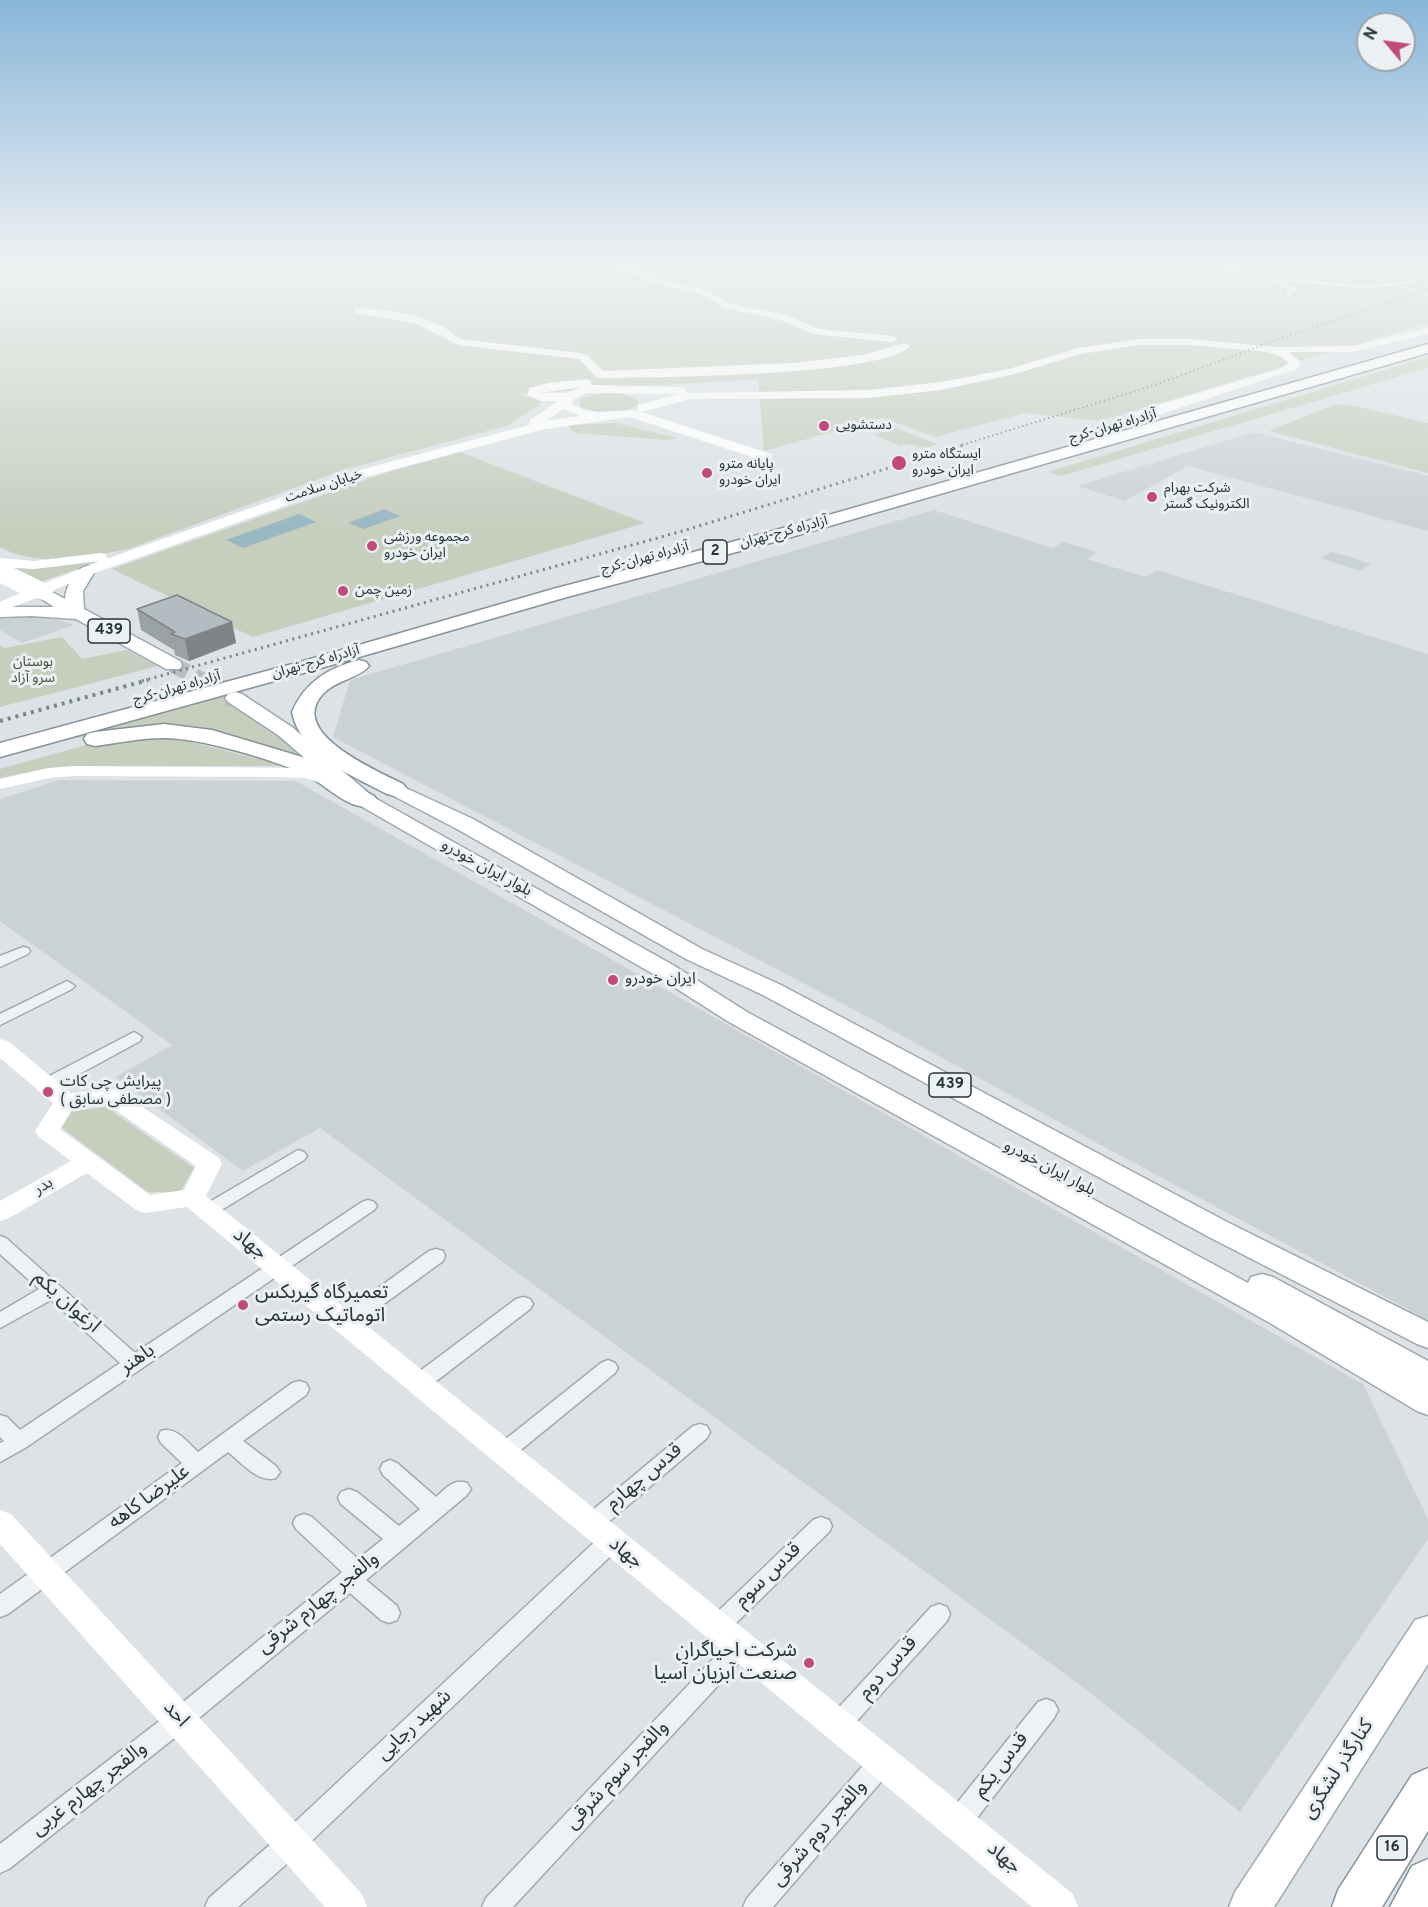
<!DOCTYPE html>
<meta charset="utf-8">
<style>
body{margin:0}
#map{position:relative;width:1428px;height:1907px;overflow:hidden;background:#dce2e5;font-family:Overpass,sans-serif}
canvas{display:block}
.north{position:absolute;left:1356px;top:12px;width:60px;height:60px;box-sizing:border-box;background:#ebf0f3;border:2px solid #9da4a9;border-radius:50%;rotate:299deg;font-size:16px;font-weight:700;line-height:24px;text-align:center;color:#27333a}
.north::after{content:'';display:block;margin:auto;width:21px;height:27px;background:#c04b7b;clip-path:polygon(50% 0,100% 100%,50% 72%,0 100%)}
</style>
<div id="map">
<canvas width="1428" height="1907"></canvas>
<div class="north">N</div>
</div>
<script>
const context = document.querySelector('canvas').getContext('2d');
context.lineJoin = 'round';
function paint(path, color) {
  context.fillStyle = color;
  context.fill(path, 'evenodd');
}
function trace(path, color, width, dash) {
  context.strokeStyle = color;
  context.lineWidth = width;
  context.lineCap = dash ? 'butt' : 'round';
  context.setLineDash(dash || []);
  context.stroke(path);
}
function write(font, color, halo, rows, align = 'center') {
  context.font = font + ' Overpass,"Noto Sans Arabic",sans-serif';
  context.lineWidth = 6;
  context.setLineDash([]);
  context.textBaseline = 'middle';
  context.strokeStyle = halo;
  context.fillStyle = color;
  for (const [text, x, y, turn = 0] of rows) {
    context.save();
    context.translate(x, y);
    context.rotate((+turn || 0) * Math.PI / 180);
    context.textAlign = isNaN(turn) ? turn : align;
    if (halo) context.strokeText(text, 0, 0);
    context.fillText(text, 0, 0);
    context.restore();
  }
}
paint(new Path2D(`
 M1254 432 1428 476V531L1188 466 1125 501 1077 486Z
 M934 510 1052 548 1063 542 1097 552 1087 559 1145 577 1157 570 1428 654V1320L1110 1150 868 1017 333 737 350 680Z
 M1331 552 1351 557 1371 564 1360 571 1320 558Z
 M33 617 60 620 74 625 22 643 0 630V619Z
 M59 780 296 781 1363 1384 1428 1519V1539L1240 1812 1088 1691 320 1128 243 1171 116 1077 172 1045 0 921V799Z`), '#cbd2d6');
paint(new Path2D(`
 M0 263H1428V323L1100 421 1025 413 936 437 883 418 764 451 758 379 520 394 543 402 509 425 343 470 128 549C87 557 38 568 0 547Z
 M1428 357V368L1061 476 1048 472Z
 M601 393H620L638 400 639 403C626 416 595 415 580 406V399Z
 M1335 404 1355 406 1428 423V473L1269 431Z
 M615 423 678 438 666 440 574 433 568 425Z
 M896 428 937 444 924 448 909 444 900 446 874 435Z
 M460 452 645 523 253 637 112 569 391 471Z
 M101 560 41 582 4 564 44 568Z
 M62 637 82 659 127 650 158 666 0 707V645L5 648Z
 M221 697 272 728 304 761C267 748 228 729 188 726 146 723 101 734 59 741Z
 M173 738C214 746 254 760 296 766H116L48 768 0 778V769L104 740Z
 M106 1107 194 1168 180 1192H148L62 1128 72 1111Z`), '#c6cebe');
paint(new Path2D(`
 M384 509 400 516 364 529 348 523Z
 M299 514 316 522 243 548 226 540Z`), '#9ab8c2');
trace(new Path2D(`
 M173 665 204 681`), '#b8bfc3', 16, [16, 8]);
trace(new Path2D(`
 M201 680 235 698`), '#b8bfc3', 22, [22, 10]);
const street = new Path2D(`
 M1191 263H1206L1271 277 1369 285 1415 280 1419 282 1369 289 1286 282 1298 290 1289 297 1285 295 1289 290 1258 278Z
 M23 947 28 948 30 951 28 954 0 967V956Z
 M67 981 75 986 72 989 0 1025V1014Z
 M134 1032 142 1037 140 1041 52 1089H40L38 1085 40 1081Z
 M298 1150 304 1152 307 1156 304 1160 213 1215 207 1217 201 1215 198 1211 201 1207Z
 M368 1200 374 1202 377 1206 374 1210 25 1448 0 1462V1443L4 1441 0 1437V1415L7 1417 20 1430 120 1363 51 1300 0 1328V1312L39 1289 0 1254V1236L6 1238 135 1353 362 1202Z
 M436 1249 443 1251 445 1256 443 1261 351 1328 344 1330 337 1328 334 1323 337 1318 429 1251Z
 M523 1297 530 1299 533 1304 530 1309 426 1389 419 1391 412 1389 409 1383 412 1377 516 1299Z
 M608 1360 615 1363 618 1368 615 1373 511 1458 504 1460 497 1458 494 1452 497 1446 601 1363Z
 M299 1381 306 1383 309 1389 306 1395 243 1441 276 1466 280 1472 276 1478C259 1484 241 1462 228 1452L8 1614 0 1617V1594L182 1463 161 1443 158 1437 161 1431C176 1426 187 1442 198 1452L292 1383Z
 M700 1424 707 1426 710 1432 707 1438 598 1531 590 1534 582 1531 579 1525 582 1519 693 1426Z
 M390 1460 397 1463 436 1497C446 1488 454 1478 467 1483L471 1489 467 1495 366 1580 397 1606 400 1613 397 1620 389 1623 381 1620 350 1593 187 1728 9 1869 0 1873V1844L171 1712 340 1574 342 1572 296 1529 293 1523 296 1517 304 1514 312 1517 358 1559 383 1539 341 1504 338 1498 341 1492 349 1489 357 1492 399 1526 420 1509 383 1475 380 1469 383 1463Z
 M821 1517 829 1520 832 1526 829 1532 725 1634 717 1637 709 1634 706 1627 709 1620 813 1520Z
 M610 1533 618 1535 621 1542 618 1549 299 1853 238 1907H205L209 1898 281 1835 602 1535Z
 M939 1604 947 1607 950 1614 947 1621 846 1733 838 1736 830 1733 826 1725 830 1717 931 1607Z
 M741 1635 749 1638 753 1645 749 1652 513 1907H482L486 1898 733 1638Z
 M1046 1699 1054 1702 1058 1710 1054 1718 967 1831 958 1834 949 1831 945 1822 949 1813 1038 1702Z
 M883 1749 892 1753 895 1761 892 1769 773 1907H743L747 1898 874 1753Z`);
const primary = new Path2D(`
 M87 566 93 567 95 571 83 591 84 609 180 661 182 665 180 669H166L76 619 32 616 0 617V607H54L37 596 40 592H52L65 599C66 587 74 569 87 566Z
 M235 692 242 694 292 727 373 797 673 965 747 1012 1248 1283 1251 1277 1262 1274 1273 1277 1428 1361V1415L1417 1411 1270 1323 729 1022 655 975 359 805 278 735 228 702 225 698 228 694Z
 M395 783 473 819 702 949 781 985 1229 1223 1428 1322V1348L1417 1344 1209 1237 763 995 686 959 457 829 388 793 385 789 388 785Z
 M1428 1616V1664L1274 1907H1229L1235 1892 1415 1620Z`);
const highway = new Path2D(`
 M1428 344V353L774 542 567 597 314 670 0 757V743L300 662 553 589 762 534Z
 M359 660 366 662 369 666C362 676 337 681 326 691 282 731 376 770 403 784L407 789 403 794 395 796 387 794C351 775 300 755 292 712 305 682 328 668 359 660Z
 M164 724 212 730 309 759 325 766 338 777 374 796 378 801 374 806C349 812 327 785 306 775 273 759 199 738 164 738 141 738 117 743 95 746L87 744 84 739 87 734 95 732Z
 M1428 1768V1831L1382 1907H1332L1338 1890 1412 1775Z
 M1428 1859V1907H1390L1412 1866Z`);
trace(street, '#a2aaae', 3);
trace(primary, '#9da9af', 3);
trace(highway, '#85939a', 3);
paint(street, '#eef2f4');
paint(new Path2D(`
 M604 263H619L663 280 707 290 732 304 788 316 819 329 892 336 898 339 892 342 813 334 781 320 725 308 700 294 656 284Z
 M358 308C387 310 419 313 445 328 450 331 455 336 460 339L580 353 587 355 603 371 792 363 863 355 905 343 911 346C878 377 654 377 600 378L596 377 579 359 458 345 415 323 354 313V309Z
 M1428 328V334L1353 352H1289L1301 362 1297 369 1116 429 1112 428 1110 425 1112 422 1142 410 1279 369 1289 363 1280 356 1267 352 1190 345H1139L1080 354 1015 374 941 390 868 398 691 399 642 412 638 411V405L679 394 586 393 574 399 572 404 584 410 598 412 635 410 771 454 772 457 771 460H761L630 417 545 429 366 477 92 574 54 590 51 599 46 601 36 598 0 612V602L20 593 0 583V558L34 561 100 553 105 554 107 557 106 559 356 471 529 425 530 420 558 401H541L528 395 529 388 548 383 587 379 591 381V385L681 387 685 388 686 393 868 390 941 382 1009 369 1078 348 1139 339H1190L1275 347 1353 346ZM581 387 566 393H540ZM563 409 581 416 546 421ZM100 561 45 583 14 568 34 569Z
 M74 766 307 768 333 776 336 780 333 784 327 785 305 778 279 777 74 776 49 778 0 789V779L49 768Z
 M0 1039 8 1041 71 1093 112 1089 120 1092 219 1158 222 1164 206 1196 1073 1894 1078 1907H1032L187 1207 145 1213 136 1210 87 1173 9 1218 0 1221V1201L71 1161 39 1137 35 1131 53 1103 0 1058ZM108 1105 196 1166 184 1190 150 1195 60 1129 73 1108Z
 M0 1510 11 1514 362 1894 367 1907H325L0 1544Z`), '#fff');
paint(primary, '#fff');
paint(highway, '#fff');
trace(new Path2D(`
 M962 445 1158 384 1265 344 1428 289`), '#77858d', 2, [1.5, 3]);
trace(new Path2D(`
 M142 681 679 532 967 444`), '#77858d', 3, [2, 4.5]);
trace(new Path2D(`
 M0 721 148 680`), '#77858d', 4, [3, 5]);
paint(new Path2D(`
 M137 609 232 622 236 643 189 661 175 655 174 650 141 630Z`), '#9ba2a6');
paint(new Path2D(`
 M232 622 236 643 189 661 185 639Z`), '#7e8487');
const building = new Path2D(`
 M177 595 232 622 185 639 171 634 175 632 137 609Z`);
paint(building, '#b4bcc1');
trace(building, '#7e8487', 1.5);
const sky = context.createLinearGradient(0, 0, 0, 530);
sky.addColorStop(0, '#89b6d9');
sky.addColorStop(0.5, '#eff2f3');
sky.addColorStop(1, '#eff2f300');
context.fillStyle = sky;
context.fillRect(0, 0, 1428, 530);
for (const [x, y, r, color] of [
 [824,426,6,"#c04b7b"],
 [899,463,8,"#c04b7b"],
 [707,473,6,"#c04b7b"],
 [1152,497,6,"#c04b7b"],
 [372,546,6,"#c04b7b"],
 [343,591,6,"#c04b7b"],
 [613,980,6,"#c04b7b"],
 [48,1092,6,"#c04b7b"],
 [243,1305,6,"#c04b7b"],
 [809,1663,6,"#c04b7b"]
]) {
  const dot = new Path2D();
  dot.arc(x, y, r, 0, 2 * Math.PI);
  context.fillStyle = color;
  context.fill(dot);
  trace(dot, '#ebf0f3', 2);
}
write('14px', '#27333a', '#ebf0f3', [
 ["دستشویی",836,426],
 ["ایستگاه مترو",912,455],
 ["ایران خودرو",912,471],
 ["پایانه مترو",719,465],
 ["ایران خودرو",719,481],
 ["شرکت بهرام",1164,489],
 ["الکترونیک گستر",1164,505],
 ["مجموعه ورزشی",384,538],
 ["ایران خودرو",384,554],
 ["زمین چمن",355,591]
], 'left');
write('14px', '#27333a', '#ebf0f3', [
 ["آزادراه تهران-کرج",1113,427,-16],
 ["خیابان سلامت",324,487,-18],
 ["آزادراه کرج-تهران",784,533,-15],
 ["آزادراه تهران-کرج",645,559,-15],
 ["آزادراه کرج-تهران",316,663,-16],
 ["آزادراه تهران-کرج",177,689,-16]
]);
write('14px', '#435436', '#ebf0f3', [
 ["بوستان",33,663],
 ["سرو آزاد",33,679]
]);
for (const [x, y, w] of [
 [715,552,24],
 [109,631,42],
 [950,1085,42],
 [1392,1848,30]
]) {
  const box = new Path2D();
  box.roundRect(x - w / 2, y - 12, w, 24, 4.5);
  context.fillStyle = '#ebf0f3';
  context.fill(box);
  trace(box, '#27333a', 1.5);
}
write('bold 15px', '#27333a', null, [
 ["2",715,552],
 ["439",109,631],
 ["439",950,1085],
 ["16",1392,1848]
]);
write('16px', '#27333a', '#ebf0f3', [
 ["بلوار ایران خودرو",486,869,29],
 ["بلوار ایران خودرو",1049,1169,28],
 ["بدر",44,1187,-30]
]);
write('16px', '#27333a', '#ebf0f3', [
 ["ایران خودرو",625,980],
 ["پیرایش چی کات",60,1083],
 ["( مصطفی سابق )",60,1101]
], 'left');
write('20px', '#27333a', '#ebf0f3', [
 ["جهاد",249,1245,39],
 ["ارغوان یکم",66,1303,42],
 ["باهنر",138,1360,-34],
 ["قدس چهارم",645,1478,-40],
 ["علیرضا کاهه",150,1498,-36],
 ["جهاد",625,1554,39],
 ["قدس سوم",769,1576,-44],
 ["والفجر چهارم شرقی",319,1604,-39],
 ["قدس دوم",889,1669,-48],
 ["احد",175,1715,48],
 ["شهید رجایی",415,1726,-43],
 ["قدس یکم",1002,1766,-52],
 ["کنارگذر لشگری",1339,1770,-57],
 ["والفجر سوم شرقی",618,1776,-47],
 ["والفجر چهارم غربی",90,1790,-38],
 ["والفجر دوم شرقی",820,1834,-49],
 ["جهاد",1003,1859,40]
]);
write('20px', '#27333a', '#ebf0f3', [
 ["تعمیرگاه گیربکس",255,1294],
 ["اتوماتیک رستمی",255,1317],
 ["شرکت احیاگران",797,1652,"right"],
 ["صنعت آبزیان آسیا",797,1675,"right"]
], 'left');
</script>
